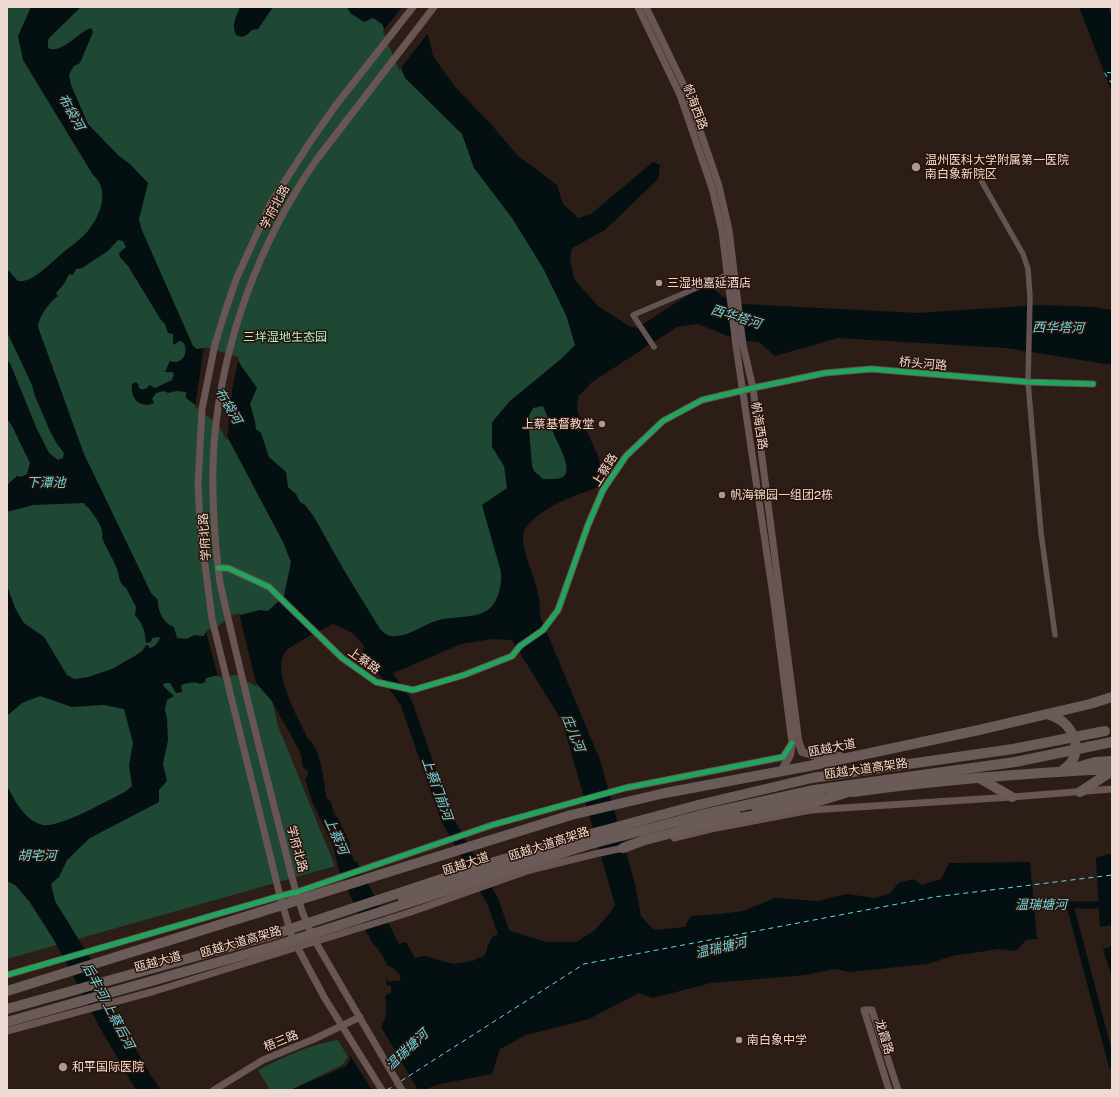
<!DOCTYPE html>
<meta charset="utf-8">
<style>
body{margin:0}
#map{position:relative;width:1119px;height:1097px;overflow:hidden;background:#2c1e17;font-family:"Public Sans",sans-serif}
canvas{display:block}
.frame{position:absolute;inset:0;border:8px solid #eddbd3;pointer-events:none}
</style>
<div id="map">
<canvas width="1119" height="1097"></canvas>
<div class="frame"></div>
</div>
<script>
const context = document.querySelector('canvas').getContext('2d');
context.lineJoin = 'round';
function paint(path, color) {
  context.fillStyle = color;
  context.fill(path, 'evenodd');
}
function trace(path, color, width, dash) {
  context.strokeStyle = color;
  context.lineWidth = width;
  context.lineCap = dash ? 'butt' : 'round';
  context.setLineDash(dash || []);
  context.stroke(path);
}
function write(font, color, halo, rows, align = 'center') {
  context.font = font + ' "Public Sans","Noto Sans SC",sans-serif';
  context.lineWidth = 3;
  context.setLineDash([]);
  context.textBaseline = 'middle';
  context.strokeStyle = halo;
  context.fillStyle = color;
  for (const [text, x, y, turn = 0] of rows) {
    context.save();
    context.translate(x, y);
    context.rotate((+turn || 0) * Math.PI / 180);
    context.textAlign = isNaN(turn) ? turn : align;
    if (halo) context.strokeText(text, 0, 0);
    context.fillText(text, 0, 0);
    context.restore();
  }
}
paint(new Path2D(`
 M7 7H378L599 331 563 389 581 473 509 527 530 606 393 662 350 609 259 641 278 726 335 866 7 959Z
 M338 1040 348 1057 342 1065 290 1090H270L258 1070C282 1058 311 1044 338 1040Z`), '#1e4734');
paint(new Path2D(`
 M31 7H81L50 37 48 40V48C62 55 79 31 91 28L93 32 80 63 74 66 69 74 71 85 88 124 119 156 130 164 148 183 139 219 141 228 193 346 197 349 202 348 237 358C242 369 251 378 257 388L250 404 255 421 256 429 261 433 269 457 286 472 288 487 296 494 300 502 305 505 314 517 345 572 380 629C385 634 389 637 396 636 412 635 424 624 439 620 455 616 476 619 489 609 499 601 502 583 501 572L482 505 507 488 504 466 492 447V422L510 401 561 359 575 345 566 315 543 268 512 218 474 168 462 134 405 78 382 24 373 18 364 22 350 13 347 7H418L425 22 433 56 456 88 490 123 517 155 557 185 563 204 578 218 591 214 653 162 660 165 658 179 605 230 572 248 570 258 574 279 598 306 629 326 637 328 696 290 713 288 722 296 742 304 918 313 1038 305 1095 307 1112 310V365L1006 348 838 338 775 356 759 342 738 340 698 324 677 327 592 382 578 397 577 410 599 458 601 478 596 488C576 495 520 514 523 541 525 558 535 577 538 594 540 601 540 609 540 616L600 760 635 884 641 916 654 930 685 927 691 916 719 914 743 911 775 898 818 901 847 894 875 898 891 893 898 883 913 879 922 885 941 879 949 863 1030 862 1037 939 1026 940 1016 951 999 949 952 956 928 964 849 972 835 969 805 975 711 983 653 998 639 993 589 1019 526 1035 500 1049 492 1074 440 1084 423 1090H291L346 1066 350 1060V1053C371 1036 392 1028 385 997L387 994 391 993V986L387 985 386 980 387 979 390 982 395 980 399 982 401 976 393 968 388 966 379 950 371 941 369 935 367 934 339 870 333 846 312 801 305 779 308 775 307 770 303 768 301 754 293 739 271 700 255 682 237 673H228L206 678 205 682 200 684C194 681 188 683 181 685L182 692 176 693 170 683H166L163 684 164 687 174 696 167 700 165 709 167 719 168 740 163 764 167 781 159 790V802L90 838 67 860 59 877 51 884 55 901 90 958 106 988 118 1017 151 1076 161 1090H136L99 1026 54 940 29 901 15 885 7 881V786C15 801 25 821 43 825 60 828 108 800 125 792L132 786 129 765 133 743 124 709 104 705 72 707 40 696 22 703 7 716V585L15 608 24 623 44 637 67 675 75 679 88 677 112 669 138 654 143 650 146 645H148L149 648C154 648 158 643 160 638L159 637 152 638 151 642 146 643C145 631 143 624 135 615L136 607 126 588C119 584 119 575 117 569 113 558 106 548 102 538 105 528 94 516 89 508L86 506 84 503 33 505 7 512V485L17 476 21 477 27 474 30 463 11 424 7 419V360L10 363 36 427 49 453 58 460 63 458 64 453 57 444 50 431 35 396 32 385 7 332V271H9L18 281C21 281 25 281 27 280 37 277 51 263 59 256 68 248 79 241 87 232 100 217 111 190 93 175L23 60 18 36ZM118 240 123 241 126 247 119 253 120 257 128 266 161 320 165 324 168 333 173 334V342L174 345 179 341 183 342C190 352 182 366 170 361L165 372H172L174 374 172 380 155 388 150 385C146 389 144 391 139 388L138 384 136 382 132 384C130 399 140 409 154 403L152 399 156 393 164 391 168 393 177 391 186 392V398L220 423 283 542 291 562 284 596 268 611 260 610 232 617 219 628 205 633 204 636 194 635 187 639 177 638 174 627C164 624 157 610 158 600L151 593 84 454 38 327C38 318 50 301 58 296L56 293 64 284 69 274 73 275 76 269 82 268 108 251ZM543 406C547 414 549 424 553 432 556 441 573 468 564 476 560 480 548 479 543 479L534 471 532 465 528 418 533 408ZM333 624 353 633 389 675 461 644 492 639 512 640 562 721 615 905 609 914 594 931 576 942H546L511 931 493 936 487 947V951L483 957 477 958 473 961 453 964 425 956 415 958 406 942 399 944 357 862 354 861 350 851V845L339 820 334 813 331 802 326 797C324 782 321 748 308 739 299 720 271 671 285 652 291 645 323 629 333 624Z
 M240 7H273L258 29 252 30 248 34 242 37 236 35C231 25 236 17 240 7Z
 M1079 7H1108L1112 17V93Z
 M1112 853V925L1100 927 1096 858Z
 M1112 946V977L1103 949Z`), '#040f11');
paint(new Path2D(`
 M402 7H421L427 21 429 32 399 70 383 31Z
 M204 347 239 357 232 390 227 441 218 424 195 407Z
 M239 613 257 687 236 675 218 677 206 631 218 626 231 615Z
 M380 1025 418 1090H372L348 1052V1049L352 1043 379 1027Z`), '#2c1e17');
trace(new Path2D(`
 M1026 905H1112
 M1070 905 1112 1065`), '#040f11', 7);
trace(new Path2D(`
 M369 650 406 702 446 817 493 902 509 948`), '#040f11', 12);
trace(new Path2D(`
 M1112 73 1104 72 1112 84
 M401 1081 584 964 934 897 1112 875
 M387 1090 395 1085`), '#6bd7e6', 1, [5, 4]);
trace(new Path2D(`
 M982 182 1023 254 1028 269 1030 297 1028 382 1041 533 1055 635
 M654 347 633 315 727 275H730`), '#635453', 5.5);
trace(new Path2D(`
 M646 7 687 92 719 186 729 230 743 345 753 388 799 743
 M218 568H228L269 587 342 658 376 682 413 690 464 675 512 656 520 646 543 630 558 610 588 525 603 490 626 456 663 421 702 400 753 388 825 373 871 369 1028 382 1093 384
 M674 838 711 829 811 810 1012 797 1112 789
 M7 975 280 896 297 892 492 825 625 788 783 757 792 743 774 602 736 346 722 231 712 188 680 95 638 7
 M7 1031 155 991 408 913 530 870 595 854 628 847
 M214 1090 263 1060 314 1039 360 1017
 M382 1090 324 997 292 937 280 896 212 619 200 525 198 485 202 409 215 344 226 309 237 277 271 203 310 142 336 105 413 7
 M402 1090 315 941C296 905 289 862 278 822 258 743 238 663 220 583 214 537 211 491 214 444 222 342 259 242 317 159L434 7
 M889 1090 864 1010H872L898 1090`), '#685554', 7);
trace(new Path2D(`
 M799 743 802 752 819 757 840 756
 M782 770 790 755 792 743`), '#665452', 8);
trace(new Path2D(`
 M1048 714C1053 716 1058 718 1062 721 1073 730 1081 747 1072 761 1070 765 1065 768 1061 772
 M1078 767 1095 762 1112 761
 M979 778 1012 797
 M853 792C939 780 1026 773 1112 769
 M1080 792 1112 771
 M756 808 821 797
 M682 824 735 812
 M623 848 645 840
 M403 900 456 881 559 848 576 845
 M7 991 571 815 665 793 809 766 979 730 1090 704 1112 697`), '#6a5a58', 10);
trace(new Path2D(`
 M645 840 711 823 785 810 826 799 861 788
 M7 1009 272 935 484 865 587 835 698 805 812 778 1013 749 1105 731
 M7 1022 275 946 587 845 701 815 814 790 1015 762 1112 742`), '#6a5a58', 10);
trace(new Path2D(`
 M218 568H228L269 587 342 658 376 682 413 690 464 675 512 656 520 646 543 630 558 610 588 525 603 490 626 456 663 421 702 400 753 388 825 373 871 369 1028 382 1093 384
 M7 975 280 896 297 892 492 825 625 788 783 757 792 743`), '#20a55d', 5);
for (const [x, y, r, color] of [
 [916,167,5,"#a99991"],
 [659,283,4,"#a99991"],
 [602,424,4,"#a99991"],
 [722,495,4,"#a99991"],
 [739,1040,4,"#a99991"],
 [63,1067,5,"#a99991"]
]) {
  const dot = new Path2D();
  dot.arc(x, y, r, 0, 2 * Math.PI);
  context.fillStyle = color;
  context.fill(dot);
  trace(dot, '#2a1206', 1.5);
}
write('12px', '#eddbd3', '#2a1206', [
 ["帆海西路",695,107,69],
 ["学府北路",275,207,-62],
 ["桥头河路",923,364,5],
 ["帆海西路",759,426,81],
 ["上蔡路",605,470,-58],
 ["学府北路",205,537,-94],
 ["上蔡路",364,661,35],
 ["瓯越大道",832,748,-11],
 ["瓯越大道高架路",866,769,-8],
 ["瓯越大道高架路",549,844,-18],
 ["学府北路",297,849,75],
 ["瓯越大道",466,864,-18],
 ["瓯越大道高架路",241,942,-16],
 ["瓯越大道",158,962,-15],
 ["龙霞路",884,1037,73],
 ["梧三路",281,1041,-22]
]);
write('12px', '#eddbd3', '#2a1206', [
 ["温州医科大学附属第一医院",925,160],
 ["南白象新院区",925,174],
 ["三湿地嘉延酒店",667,283],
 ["上蔡基督教堂",594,424,"right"],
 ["帆海锦园一组团2栋",730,495],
 ["南白象中学",747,1040],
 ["和平国际医院",72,1067]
], 'left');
write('12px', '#a1f8d0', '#2a1206', [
 ["三垟湿地生态园",285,337]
]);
write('italic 13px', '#6bd7e6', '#2a1206', [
 ["布袋河",71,112,61],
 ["西华塔河",736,317,17],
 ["西华塔河",1058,328,1],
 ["布袋河",228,406,59],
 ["下潭池",46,483],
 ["庄儿河",573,733,68],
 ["上蔡门前河",437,789,70],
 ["上蔡河",336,836,66],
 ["胡宅河",37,856],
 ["温瑞塘河",1041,905],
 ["温瑞塘河",721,948,-13],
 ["后丰河/上蔡后河",108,1006,62],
 ["温瑞塘河",407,1050,-43]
]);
</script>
